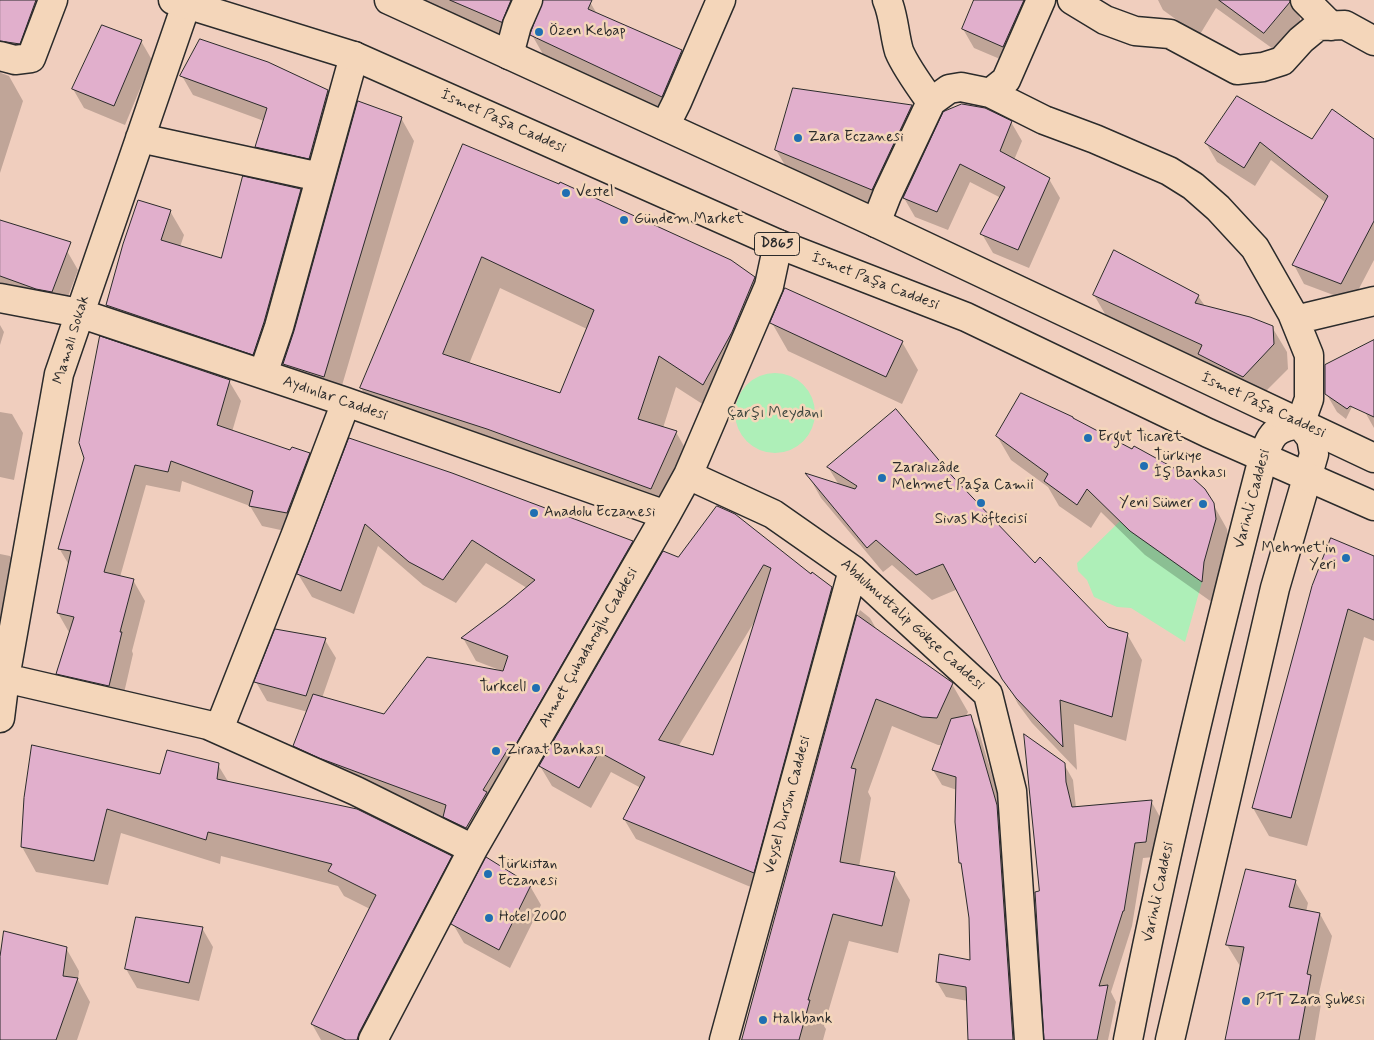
<!DOCTYPE html>
<meta charset="utf-8">
<style>
body{margin:0}
canvas{display:block;background:#f0cebe}
</style>
<canvas width="1374" height="1040"></canvas>
<script>
const context = document.querySelector('canvas').getContext('2d');
context.lineJoin = 'round';
function paint(path, color) {
  context.fillStyle = color;
  context.fill(path, 'evenodd');
}
function trace(path, color, width, dash) {
  context.strokeStyle = color;
  context.lineWidth = width;
  context.lineCap = dash ? 'butt' : 'round';
  context.setLineDash(dash || []);
  context.stroke(path);
}
function write(font, color, halo, rows, align = 'center') {
  context.font = font + ' Mynerve,sans-serif';
  context.lineWidth = 5;
  context.setLineDash([]);
  context.textBaseline = 'middle';
  context.strokeStyle = halo;
  context.fillStyle = color;
  for (const [text, x, y, turn = 0] of rows) {
    context.save();
    context.translate(x, y);
    context.rotate((+turn || 0) * Math.PI / 180);
    context.textAlign = isNaN(turn) ? turn : align;
    if (halo) context.strokeText(text, 0, 0);
    context.fillText(text, 0, 0);
    context.restore();
  }
}
paint(new Path2D(`
 M735 413a40 40 0 1 1 80 0a40 40 0 1 1-80 0Z
 M1120 521 1202 582 1185 642 1131 608 1117 607 1094 597 1087 580 1078 571 1077 563Z`), '#aeefb8');
paint(new Path2D(`
 M0 0H47L55 14 1 73 9 76 23 101 0 173Z
 M403 0H585L590 2 597 14 681 51 693 72 674 116 544 56 532 35 544 6 538 5 513 42Z
 M975 0H1025L1035 17 1014 65 974 48 963 29Z
 M1158 0H1290L1300 18V21L1276 51 1216 8 1199 36 1163 10Z
 M141 41 152 60 125 125 84 108 73 89Z
 M182 76 328 91 339 110 320 177 267 166 256 147 264 121 193 95Z
 M794 90 911 106 927 134 888 217 792 177 776 150Z
 M401 118 414 141 338 399 298 388 284 364Z
 M1011 122 1022 141 1014 160 1049 179 1060 198 1029 268 993 253 982 234 1001 198 970 182 948 230 915 217 904 198Z
 M1312 140H1374V260L1352 302 1304 284 1294 265 1326 203 1271 160 1255 186 1217 162 1206 143Z
 M464 145 560 185 754 277 772 309 721 416 676 387 663 428 676 432 694 464 669 520 379 419 361 388ZM500 288 587 329 561 395 469 364Z
 M300 190 314 214 267 378 121 329 107 305 170 211 184 235 180 247 222 260Z
 M0 230 67 251 78 270 63 310 0 306Z
 M1094 295 1198 296 1205 306 1272 327 1287 352 1288 369 1257 400 1108 319Z
 M772 323 902 342 918 370 902 404 788 351Z
 M0 325 4 332 0 345Z
 M1372 366 1346 419 1337 412 1326 393Z
 M229 381 241 401 232 432 291 452 309 454 321 475 299 534 262 526 250 506 182 481 180 492 146 485 120 577 133 580 145 601 132 651 133 654 121 706 69 694 57 674 70 634 58 613 69 565 59 548 86 458Z
 M1374 398V428L1365 412Z
 M0 412 12 414 23 433 14 480 0 477Z
 M997 436 1132 451 1213 504 1227 529 1229 544 1216 605 1145 555 1101 512 1091 528 1059 506 1048 487 1011 460Z
 M350 440 632 542 646 565 479 851 307 769 294 746 308 712 267 701 256 682 325 640 336 658 322 698 385 716 502 671 476 661 463 638 527 588 486 563 456 603 423 585 378 546 354 614 312 597 298 574Z
 M828 467 952 478 1035 564 1108 628 1127 634 1142 660 1126 741 1074 724 1077 770 1032 723 1018 704 958 589 932 600 892 565 883 572 821 498 808 475 839 485Z
 M717 507 831 588 843 609 765 893 636 839 624 819 641 788 611 772 591 808 552 786 540 766ZM756 619 714 757 678 747Z
 M0 554 10 556 24 580 0 639Z
 M1374 557V641L1364 637 1307 846 1269 836 1253 808 1313 586Z
 M860 610 870 618 878 632 952 684 968 712 965 718 970 717 979 732 1006 822 1020 1040H969L968 1001 946 997 937 982 972 962 971 918 963 868 960 863 956 822 957 790 942 785 933 770 942 745H938L892 726 868 792 871 798 859 867 894 873 910 900 898 953 849 941 824 1026 826 1029 823 1040H743L858 617 862 620 858 614Z
 M1064 764 1073 780 1076 808 1151 801 1160 817 1154 857 1143 858 1132 926 1111 992 1116 1002 1108 1040H1046L1040 892Z
 M218 765 229 783 451 857 465 881 382 1040H321L312 1024 370 909 344 896 338 886 221 856 220 864 121 833 108 885 36 872 22 847 161 776Z
 M487 859 530 886 541 905 510 968 464 943 453 924Z
 M1295 881 1308 903 1306 912 1320 914 1332 936 1319 993 1322 998 1315 1040H1226L1242 967 1240 966 1227 945Z
 M202 928 213 947 199 1001 137 988 126 969Z
 M66 948 79 971 78 980 90 1002 77 1040H0V965Z`), '#0003');
const building = new Path2D(`
 M0 0H36L20 44 0 41Z
 M450 0H511L502 22Z
 M543 0H592L588 9 682 50 662 97 530 35Z
 M974 0H1024L1003 47 962 29Z
 M1219 0H1290V2L1264 33Z
 M102 25 142 40 114 106 72 89Z
 M200 39 268 62 328 90 309 159 255 147 267 108 180 76Z
 M793 88 912 105 872 190 775 150Z
 M1237 96 1312 139 1332 109 1374 139V221L1341 284 1292 265 1328 196 1260 142 1244 168 1205 143Z
 M358 101 402 117 324 377 283 364 294 331Z
 M962 104 985 108 1012 121 1000 151 1050 178 1018 250 980 234 1005 187 960 164 937 212 903 198 943 112Z
 M463 144 559 184 560 182 731 260 755 277 732 332 703 385 659 356 638 419 677 431 651 489 487 429 360 388ZM482 257 594 310 560 393 443 354Z
 M243 176 301 189 264 322 253 355 106 305 123 244 138 200 171 210 161 240 221 258Z
 M0 220 71 242 52 292 36 289 0 276Z
 M1114 250 1199 295 1195 303 1250 317 1273 326 1274 344 1243 377 1198 354 1202 345 1093 295Z
 M785 288 903 341 886 377 770 323Z
 M100 336 230 380 217 425 290 450 292 447 310 453 287 513 249 506 253 491 171 461 168 472 135 465 104 572 134 579 120 632H122L109 686 56 674 74 617 57 613 71 551 58 549 84 458 79 443Z
 M1374 340V417L1350 406 1347 409 1325 394V365Z
 M1021 393 1073 417V418L1132 449 1134 446 1194 479 1205 489 1214 503 1216 519 1204 562 1202 582 1130 531 1087 489 1077 505 1044 481 1048 474 996 436Z
 M896 409 953 477 1035 563 1040 557 1108 627 1128 633 1112 717 1060 700 1063 747 1016 698 1002 679 943 564 916 575 876 540 867 548 805 473 855 489 857 486 827 467Z
 M349 438 452 473 633 541 512 751 508 749 483 790 487 792 466 828 443 817 446 805 319 758 293 746 313 694 384 714 427 657 503 671 508 656 461 638 505 605 535 580 472 540 443 580 409 562 365 524 341 591 297 574Z
 M717 506 735 514 811 574 812 572 832 587 754 873 623 819 645 777 599 752 579 788 539 766 663 551 678 557ZM764 565 771 568 713 755 659 740Z
 M1331 538 1374 556V620L1348 609 1291 818 1252 808 1312 586Z
 M857 615 953 683 937 718 922 717 876 699 851 768 856 769 840 862 895 872 882 926 833 914 808 1000H810L799 1040H742Z
 M275 629 326 638 306 696 254 682Z
 M971 715 997 805 1013 1040H968L966 987 936 982 939 954 970 960 969 918 961 863H959L955 822 956 777 932 770 951 719Z
 M1024 734 1065 763 1066 782 1072 807 1152 800 1146 842 1135 843 1124 911H1123L1099 986 1108 985 1097 1040H1044L1035 892 1039 891Z
 M32 745 160 774 167 750 219 763 217 779 357 809 452 856 359 1033 357 1040H346L311 1024 376 895 328 871 332 864 208 832 206 840 107 809 94 861 21 847 24 798Z
 M486 857 531 885 499 950 451 924Z
 M1246 869 1296 880 1289 907 1320 913 1307 974 1311 975 1299 1040H1225L1244 947 1226 945Z
 M136 917 203 927 189 983 125 969Z
 M4 931 67 947 63 976 78 978 56 1040H0V957Z`);
paint(building, '#e1afcc');
trace(building, '#2b2b2b', 1);
const street = new Path2D(`
 M887 0C894 16 894 34 899 51 905 66 921 88 931 102
 M1072 0 1105 20 1135 31 1170 34 1237 70 1263 67 1282 61 1301 40 1318 26 1345 25 1374 41
 M1305 0 1331 26
 M509 55 517 25 528 0
 M0 56 15 60 31 58 53 0
 M990 93 1044 120 1095 139 1169 171 1193 186 1218 208 1255 248 1292 313 1309 355V399L1300 424
 M665 126 677 102 721 0
 M140 138 320 177
 M876 223 887 195 931 102 949 89 961 87 990 93 1006 80 1041 0
 M0 298 79 313 346 402 666 515
 M1295 320 1374 301
 M263 374 279 327 354 56
 M688 475 773 514 853 570 988 694 1012 791 1029 1040
 M5 678 208 725 356 791 473 849
 M0 718 5 678 59 374 186 5
 M219 729 296 534 346 402
 M373 1040 473 849 666 515 688 475 769 286 778 244
 M724 1040 853 570`);
const secondary = new Path2D(`
 M1128 1040C1166 845 1213 651 1263 458 1271 434 1274 428 1300 424L1311 438 1314 454 1275 588 1170 1040`);
const highway = new Path2D(`
 M173 0 354 56 778 244 966 317 1208 433 1374 506
 M389 0 876 223 1374 458`);
trace(street, '#2b2b2b', 31);
trace(secondary, '#2b2b2b', 31);
trace(highway, '#2b2b2b', 31);
trace(street, '#f4d6ba', 28);
trace(secondary, '#f4d6ba', 28);
trace(highway, '#f4d6ba', 28);
for (const [x, y, r, color] of [
 [539,32,5,"#1f6fb2"],
 [798,138,5,"#1f6fb2"],
 [566,193,5,"#1f6fb2"],
 [624,220,5,"#1f6fb2"],
 [1088,438,5,"#1f6fb2"],
 [1144,466,5,"#1f6fb2"],
 [882,478,5,"#1f6fb2"],
 [981,503,5,"#1f6fb2"],
 [1203,504,5,"#1f6fb2"],
 [534,513,5,"#1f6fb2"],
 [1346,558,5,"#1f6fb2"],
 [536,688,5,"#1f6fb2"],
 [496,751,5,"#1f6fb2"],
 [488,874,5,"#1f6fb2"],
 [489,918,5,"#1f6fb2"],
 [1246,1001,5,"#1f6fb2"],
 [763,1020,5,"#1f6fb2"]
]) {
  const dot = new Path2D();
  dot.arc(x, y, r, 0, 2 * Math.PI);
  context.fillStyle = color;
  context.fill(dot);
  trace(dot, '#f4d6ba', 2);
}
for (const [x, y, w] of [
 [777,244,45]
]) {
  const box = new Path2D();
  box.roundRect(x - w / 2, y - 11.5, w, 23, 4);
  context.fillStyle = '#f4d6ba';
  context.fill(box);
  trace(box, '#2b2b2b', 1);
}
write('bold 14px', '#2b2b2b', null, [
 ["D865",777,244]
]);
write('15px', '#2b2b2b', '#f4d6ba', [
 ["Özen Kebap",549,32],
 ["Zara Eczanesi",808,138],
 ["Vestel",576,193],
 ["Gündem Market",634,220],
 ["Ergut Ticaret",1098,438],
 ["Türkiye",1154,457],
 ["İş Bankası",1154,474],
 ["Zaralızâde",892,469],
 ["Mehmet Paşa Camii",892,486],
 ["Yeni Sümer",1193,504,"right"],
 ["Anadolu Eczanesi",544,513],
 ["Sivas Köftecisi",981,520,"center"],
 ["Mehmet'in",1336,549,"right"],
 ["Yeri",1336,566,"right"],
 ["Turkcell",526,688,"right"],
 ["Ziraat Bankası",506,751],
 ["Türkistan",498,865],
 ["Eczanesi",498,882],
 ["Hotel 2000",499,918],
 ["PTT Zara Şubesi",1256,1001],
 ["Halkbank",773,1020]
], 'left');
write('15px', '#2b2b2b', '#f4d6ba', [
 ["İsmet Paşa Caddesi",503,122,24],
 ["İsmet Paşa Caddesi",875,282,21],
 ["Mamalı Sokak",72,340,-73],
 ["Aydınlar Caddesi",335,399,19],
 ["İsmet Paşa Caddesi",1263,406,25],
 ["Varinli Caddesi",1253,499,-75],
 ["Abdulmuttalip Gökçe Caddesi",912,625,42],
 ["Ahmet Çuhadaroğlu Caddesi",589,648,-60],
 ["Veysel Dursun Caddesi",788,805,-75],
 ["Varinli Caddesi",1159,892,-78]
]);
write('15px', '#3f4840', '#f4d6ba', [
 ["Çarşı Meydanı",775,414]
]);
</script>
